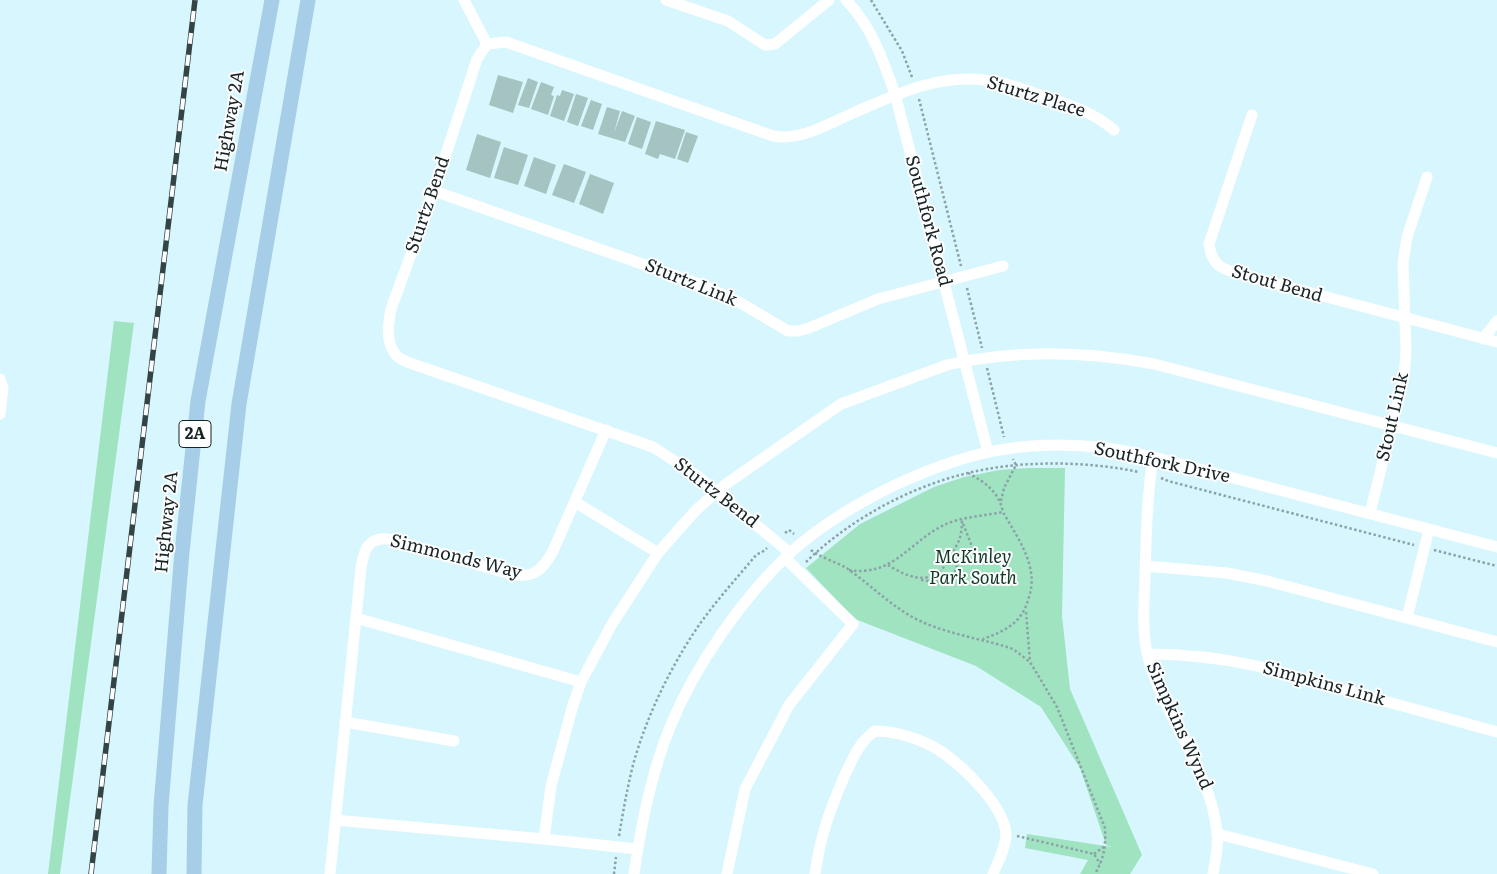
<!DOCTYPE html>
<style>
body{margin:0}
canvas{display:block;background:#d7f6fd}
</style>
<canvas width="1497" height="874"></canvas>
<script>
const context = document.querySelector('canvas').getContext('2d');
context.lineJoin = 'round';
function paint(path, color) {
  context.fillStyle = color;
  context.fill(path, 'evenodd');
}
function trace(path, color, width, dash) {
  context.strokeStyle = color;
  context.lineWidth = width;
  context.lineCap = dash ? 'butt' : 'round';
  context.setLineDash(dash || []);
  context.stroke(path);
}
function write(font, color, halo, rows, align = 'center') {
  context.font = font + ' Literata,serif';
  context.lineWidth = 4;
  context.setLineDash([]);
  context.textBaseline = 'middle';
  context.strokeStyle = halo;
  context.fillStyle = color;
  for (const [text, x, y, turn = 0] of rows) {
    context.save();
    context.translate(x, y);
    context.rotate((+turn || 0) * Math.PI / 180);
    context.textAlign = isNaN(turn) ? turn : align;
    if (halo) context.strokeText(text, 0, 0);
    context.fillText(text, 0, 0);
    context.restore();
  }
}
paint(new Path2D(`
 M114 321 134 323 60 874H48Z
 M1028 468H1065L1062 616 1070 689 1142 855 1130 874H1080L1088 860 1025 848 1027 834 1112 847 1106 845 1080 768 1041 707 976 666 855 619 806 568 860 524 934 487 964 477 999 470Z`), '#9fe3c1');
paint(new Path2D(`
 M498 75 523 82 513 113 489 105Z
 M528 78 538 82 529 108 518 105Z
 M541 82 554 87 551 95 554 96 548 115 531 109Z
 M562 90 574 94 564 121 550 116 557 95 560 96Z
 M576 94 588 98 578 126 567 122Z
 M591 100 602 104 593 130 581 126Z
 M607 107 620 111 614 133 622 111 635 116 625 142 598 134Z
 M637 117 651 122 642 149 628 144Z
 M656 121 685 130 675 159 660 154 658 159 645 154Z
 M686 132 698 136 688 163 677 159Z
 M477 134 501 142 490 178 466 170Z
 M504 147 528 155 518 185 494 178Z
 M534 157 556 165 546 194 524 186Z
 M564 164 586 172 574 203 552 195Z
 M590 174 614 183 603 214 579 204Z`), '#a5c3c0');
trace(new Path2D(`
 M871 0 902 51 912 77
 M919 99 961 266
 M967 288 982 348
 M987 368 1004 437
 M968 473C985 482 999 492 1003 512
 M1161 478 1168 481 1414 545
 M1001 501 1004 488 1016 465 1013 459
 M785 533 789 530 794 534
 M811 550C819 557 837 562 848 569 872 586 893 608 920 621 946 633 976 638 1004 646L1013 649 1030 662 1057 707 1105 828C1106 846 1104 858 1095 874
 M1434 550 1497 566
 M806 562C849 520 909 487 968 473 1021 460 1086 461 1139 472
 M888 565C904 575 926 586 942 569 945 566 947 561 950 556 959 543 962 536 962 520
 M849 570C892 577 909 543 942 526 959 517 983 516 1003 512 1018 539 1039 566 1029 597 1022 623 1007 630 983 639
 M921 580 937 582 953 580C955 565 961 557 973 549L962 521
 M1026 612 1030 661
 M619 836C623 812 627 789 633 765 646 718 668 672 695 631 713 604 736 579 757 554L761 553 767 548
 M1017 836 1094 854 1100 864
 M1094 854 1105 846
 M614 874 616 857`), '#8ba2a7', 2.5, [2.5, 2.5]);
trace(new Path2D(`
 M464 0 487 44
 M666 0 728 21 765 45 775 44 829 0
 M846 0C872 27 883 60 895 94L988 452
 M1252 115 1209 244C1212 269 1226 270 1247 276L1497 342
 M434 191 699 284 739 302 788 331H798L809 328 878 299 1003 266
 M1483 339 1497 321
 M0 379 3 388 0 414
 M1153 457C1147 496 1146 538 1145 578 1144 603 1142 629 1147 653 1162 717 1211 767 1217 833 1219 846 1215 861 1213 874
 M575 502 658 553
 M1370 513 1404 377 1406 351 1403 263 1407 237 1427 177
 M790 553 696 475 653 447 407 362C404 360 399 359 397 356 385 344 388 324 391 309L434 191 477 59 487 44 506 42 773 136C801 141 828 124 853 113 895 95 937 74 984 80 1005 82 1026 90 1046 97 1073 106 1092 112 1114 130
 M1145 566 1227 573 1267 581 1497 642
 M356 618 581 682
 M1407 618 1429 529
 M1147 654C1185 654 1221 658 1257 666L1497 732
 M345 722 454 741
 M335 820 544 839
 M1218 834 1373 874
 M637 849 544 839 551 786 573 705 581 682 612 624 658 553 696 510 726 484 841 404 947 365C1016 349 1085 351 1154 364L1497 453
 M330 874 361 568C364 549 368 537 389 539L510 574C533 579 542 571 553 551L606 430
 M634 874C641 824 651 774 670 727 695 666 742 598 790 553 821 525 858 503 895 485 930 469 968 454 1006 449 1038 444 1073 444 1105 448 1121 449 1137 454 1153 457L1497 547
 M727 874 745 789 789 705 853 624 785 558
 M815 874C820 837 830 809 845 775 853 758 859 742 875 731 894 731 913 737 930 745 956 758 1004 804 1006 834 1006 847 998 862 993 874`), '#fff', 11);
trace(new Path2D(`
 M159 874 161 806 182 552 198 401 272 0
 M194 874 195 805 239 404 308 0`), '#a6cee9', 15);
const rail = new Path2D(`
 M91 874 195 0`);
trace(rail, '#344346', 5.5);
trace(rail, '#fdfdfd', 4, [11]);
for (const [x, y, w] of [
 [195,434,32]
]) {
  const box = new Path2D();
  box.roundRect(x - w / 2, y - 13.5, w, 27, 4);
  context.fillStyle = '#fdfdfd';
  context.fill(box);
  trace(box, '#172325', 1);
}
write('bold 16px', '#172325', null, [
 ["2A",195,434]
]);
write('18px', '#172325', '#fdfdfd', [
 ["Sturtz Place",1036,97,17],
 ["Highway 2A",230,121,-80],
 ["Sturtz Bend",428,205,-71],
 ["Southfork Road",928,221,75],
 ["Sturtz Link",691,283,22],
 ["Stout Bend",1277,284,16],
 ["Stout Link",1393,417,-77],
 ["Southfork Drive",1162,463,12],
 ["Sturtz Bend",716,493,38],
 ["Highway 2A",167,522,-84],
 ["Simmonds Way",456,557,14],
 ["Simpkins Link",1324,684,15],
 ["Simpkins Wynd",1179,726,66]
]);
write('italic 18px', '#0e3927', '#fdfdfd', [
 ["McKinley",973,558],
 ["Park South",973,579]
]);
</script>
